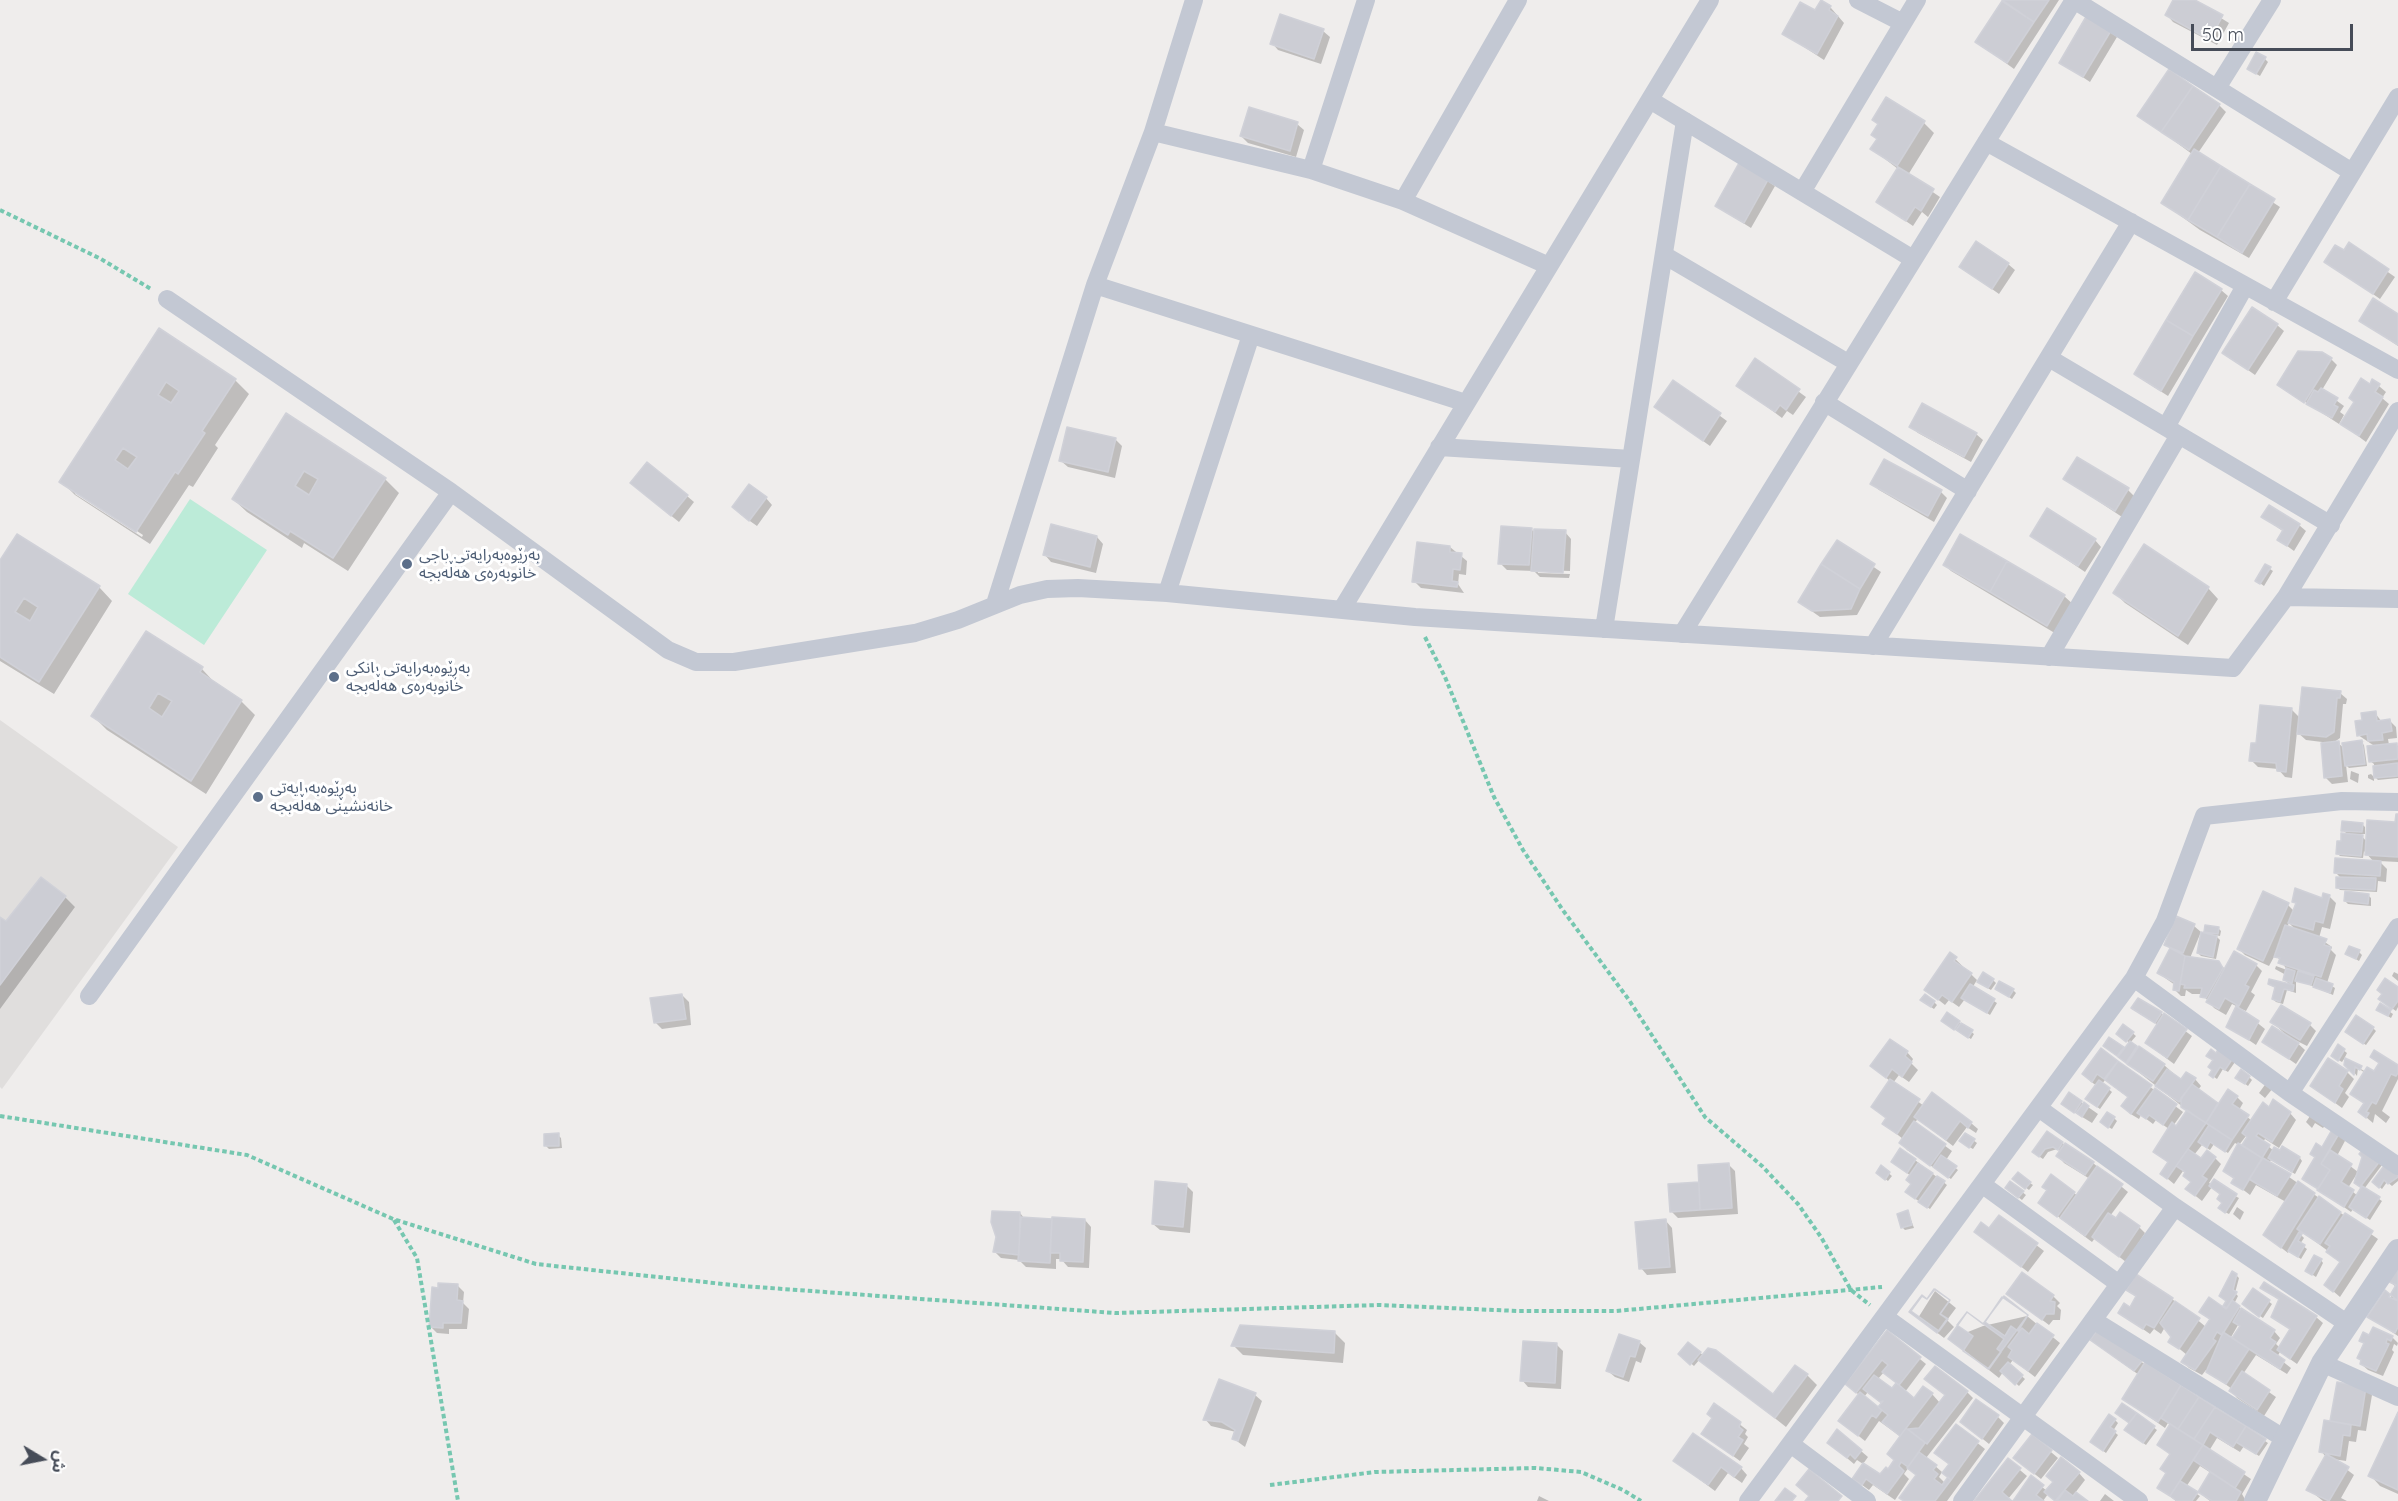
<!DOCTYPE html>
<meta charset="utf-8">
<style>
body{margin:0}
#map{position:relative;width:2398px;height:1501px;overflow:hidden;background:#efedec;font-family:Quicksand,"Noto Sans Arabic",sans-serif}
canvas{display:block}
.north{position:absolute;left:12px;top:1429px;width:60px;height:60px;-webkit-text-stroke:4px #fff;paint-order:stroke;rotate:100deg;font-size:16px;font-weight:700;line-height:24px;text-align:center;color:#464c58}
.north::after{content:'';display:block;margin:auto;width:21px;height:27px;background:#464c58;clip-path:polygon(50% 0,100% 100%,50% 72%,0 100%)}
.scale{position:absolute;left:2191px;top:24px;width:162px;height:27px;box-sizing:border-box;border:3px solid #464c58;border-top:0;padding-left:8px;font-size:18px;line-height:21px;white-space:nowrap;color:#464c58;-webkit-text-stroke:4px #fff;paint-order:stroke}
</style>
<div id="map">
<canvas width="2398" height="1501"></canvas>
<div class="north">ش</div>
<div class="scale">50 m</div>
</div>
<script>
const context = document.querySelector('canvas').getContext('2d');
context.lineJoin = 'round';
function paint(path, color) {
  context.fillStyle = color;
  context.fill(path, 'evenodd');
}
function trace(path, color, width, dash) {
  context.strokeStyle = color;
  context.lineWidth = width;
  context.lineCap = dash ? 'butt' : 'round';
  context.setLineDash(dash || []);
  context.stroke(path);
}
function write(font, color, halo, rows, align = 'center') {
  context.font = font + ' Quicksand,"Noto Sans Arabic",sans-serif';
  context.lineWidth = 6;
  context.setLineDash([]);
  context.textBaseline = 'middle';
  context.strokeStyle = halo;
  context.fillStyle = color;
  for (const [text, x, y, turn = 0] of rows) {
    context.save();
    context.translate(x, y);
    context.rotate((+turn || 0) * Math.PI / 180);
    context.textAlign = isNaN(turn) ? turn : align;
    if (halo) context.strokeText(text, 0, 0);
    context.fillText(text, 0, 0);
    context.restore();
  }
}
paint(new Path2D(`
 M0 720 178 847 2 1089 0 1087Z`), '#e0dedd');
paint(new Path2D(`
 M190 499 267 550 204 645 128 594Z`), '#bcebd8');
paint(new Path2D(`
 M2004 0H2059L2014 69 1977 42Z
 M2175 0H2192L2229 23 2217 45 2173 22 2167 15Z
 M1821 2 1831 8 1844 23 1824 60 1784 34 1815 12Z
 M1281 16 1323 31 1330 37 1321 64 1278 50 1272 43Z
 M2088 17 2117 37 2090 82 2060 62Z
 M2265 59 2268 62 2260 76 2251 71Z
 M2219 105 2226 112 2198 153 2280 207 2249 258 2200 230 2163 203 2192 154 2139 115Z
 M1924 123 1934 133 1908 175 1940 197 1928 217 1922 212 1913 226 1878 202 1898 169 1872 149 1878 140 1873 135Z
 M1297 124 1304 130 1296 157 1248 143 1241 136Z
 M1740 163 1775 186 1751 228 1716 206Z
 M2349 245 2395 277 2380 299 2326 261 2344 252Z
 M2008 264 2015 270 1999 294 1961 267Z
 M2221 290 2228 296 2168 396 2143 380 2136 374Z
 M2398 315V346L2361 321Z
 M2277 325 2284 331 2255 375 2224 353Z
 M160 330 235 380 249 394 215 445 218 448 193 487 189 485 150 544 75 495 61 481ZM75 490 143 535 142 537 75 494Z
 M2331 359 2337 365 2322 390 2344 406 2340 412 2344 415 2339 424 2279 385Z
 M1755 360 1806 397 1793 415 1787 411 1782 418 1738 385Z
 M2373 381 2386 392 2382 398 2389 404 2366 442 2342 424Z
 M1673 382 1727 421 1710 446 1656 407Z
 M286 415 385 479 399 493 348 571 304 543 302 548 247 512 233 499Z
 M1911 427 1976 434 1983 440 1971 462 1918 433Z
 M1115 439 1122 446 1115 478 1068 467 1061 461Z
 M2065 479 2128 490 2134 496 2122 517Z
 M1872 484 1941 492 1947 498 1934 522 1879 490Z
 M639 490 687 496 694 502 679 522Z
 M766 498 772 505 757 526 740 514Z
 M2263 517 2299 525 2306 531 2294 551 2279 540 2284 532Z
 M1052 526 1097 537 1103 544 1096 573 1051 562 1045 555Z
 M1531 529 1535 533 1565 532 1571 539 1570 571 1538 570V573L1570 574 1569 578 1540 577 1534 571 1507 570 1500 563Z
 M2032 536 2095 540 2101 547 2085 572Z
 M1837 542 1881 572 1857 615 1820 617 1799 602Z
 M1450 547 1467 561 1466 575 1459 574 1458 584 1464 593 1421 588 1414 581Z
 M2145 547 2208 588 2218 599 2188 645 2125 603 2115 593Z
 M0 563 99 587 112 601 54 694 0 661Z
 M2009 564 2064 596 2075 606 2058 635 1951 571 1945 565Z
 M2270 569 2273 571 2264 586 2257 581Z
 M202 669 215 683 241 701 255 715 206 794 107 730 93 716Z
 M2340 693 2347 699 2346 704H2343L2340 738 2333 743H2338L2345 749 2344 744 2365 741 2361 742 2364 745 2367 766 2349 768 2346 765 2348 782 2332 784 2325 777 2322 742 2306 740 2297 732 2292 778 2285 777 2278 769 2258 767 2251 760 2257 745 2292 710 2300 718Z
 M2375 713 2382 722 2390 721 2396 727 2397 738 2388 739 2389 745 2398 746V778L2378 780 2375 777 2374 764 2370 761 2376 747 2358 735 2364 721Z
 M2351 771 2359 774 2358 783 2350 779Z
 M2371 774 2374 777V781L2368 778V775Z
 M2398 816V862L2379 861 2387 869 2386 882 2378 881 2377 892 2340 890 2337 887 2341 878 2336 873 2374 862 2364 851 2363 858 2340 856 2337 853 2348 835 2343 830 2362 824 2365 827V834H2360L2367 842 2396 824Z
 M2368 895 2371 898V906L2348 904 2345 901Z
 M2329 896 2336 903 2330 929 2322 927 2319 938 2332 947 2331 950 2336 955 2327 983 2335 988 2333 995 2296 979V993L2287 990 2283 1004 2276 1002 2273 999 2276 988 2269 984 2290 985 2284 979 2286 975 2275 969 2276 966 2287 970 2281 961 2275 955 2269 966 2245 955 2238 948 2288 905 2294 911 2297 905 2293 901 2323 900ZM2289 923 2297 931 2287 927Z
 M65 897 75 907 0 1009V919L7 923Z
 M2177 918 2194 926 2201 932 2190 958 2219 963 2225 969 2256 965 2262 971 2251 992 2255 995 2246 1011 2239 1008 2265 1029 2256 1045 2228 1026 2238 1007 2232 1004 2226 1015 2214 1008 2202 994H2192L2186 990 2185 996H2181L2174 989 2175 985 2158 973 2171 949 2166 945Z
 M2219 929 2221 931 2220 936 2215 935 2220 940 2216 959 2201 956 2198 953 2210 936 2205 931Z
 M2359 952 2362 955 2359 961 2347 954Z
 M1950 954 1977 980 1972 988 1997 1003 1990 1015 1965 999 1959 1007 1949 1000 1945 1005 1926 990Z
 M2394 972 2398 974V981L2392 976Z
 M1993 980 1996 983 1991 990 1981 984Z
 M2398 988V1007L2396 1011 2383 1002Z
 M1996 989 2013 990 2016 993 2012 999Z
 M682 995 689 1002 691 1025 662 1029 655 1022Z
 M1934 1002 1937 1005 1934 1009 1925 1003Z
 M2380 1005 2393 1014 2391 1018 2381 1012Z
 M2136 1011 2161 1013 2192 1036 2174 1064 2146 1043 2158 1025Z
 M1948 1014 1974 1034 1971 1039 1946 1024Z
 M2272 1022 2310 1025 2316 1031 2307 1046 2293 1039 2305 1050 2296 1064 2264 1042 2284 1033Z
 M2124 1026 2136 1036 2130 1043 2164 1065 2182 1081 2195 1079 2201 1086 2198 1090 2219 1105 2237 1097 2243 1103 2239 1110 2252 1121 2269 1109 2290 1113 2296 1120 2279 1148 2265 1139 2263 1142 2274 1151 2280 1152 2283 1148 2300 1158 2302 1161 2295 1174 2271 1160 2269 1163 2378 1239 2340 1297 2326 1285 2341 1263 2328 1251 2301 1231 2300 1234 2304 1238 2300 1244 2307 1249 2301 1259 2289 1251 2288 1253 2265 1235 2286 1202 2256 1185 2250 1195 2233 1182 2235 1180 2225 1171 2239 1145 2235 1143 2228 1153 2214 1144 2210 1150 2202 1145 2194 1155 2202 1160 2215 1158 2221 1164 2209 1183 2239 1198 2229 1214 2223 1211 2222 1194 2212 1187 2202 1201 2187 1189 2192 1183 2183 1171 2174 1184 2162 1174 2169 1163 2155 1152 2169 1129 2156 1120 2153 1124 2141 1115 2139 1119 2129 1113V1098L2105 1080 2102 1084 2112 1092 2100 1109 2090 1102 2097 1086 2090 1081 2102 1050 2183 1112 2173 1126 2176 1128 2188 1111 2108 1048 2110 1039 2125 1050 2130 1043 2121 1037ZM2246 1136 2248 1138 2243 1147 2239 1145Z
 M2373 1028 2376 1031 2366 1045 2350 1035Z
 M2338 1046 2347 1053 2344 1059 2366 1072 2374 1073 2380 1064 2372 1057 2398 1067V1079L2382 1111 2390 1117 2386 1123 2375 1114 2373 1123 2360 1112 2365 1104 2352 1094 2365 1073 2358 1068 2357 1076 2344 1059 2342 1062 2335 1058Z
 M2211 1051 2235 1062 2228 1072 2223 1069 2217 1079 2211 1075 2214 1060Z
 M1907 1052 1913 1059 1911 1063 1918 1070 1909 1082 1899 1075 1893 1083 1924 1106 1971 1123 1978 1129 1976 1133 1967 1127 1953 1146 1918 1119 1914 1123 1952 1151 1946 1160 1958 1170 1951 1179 1907 1150 1901 1143 1903 1139 1884 1124 1887 1119 1873 1107 1890 1081 1872 1066Z
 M2347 1072 2354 1079 2345 1093 2349 1097 2342 1108 2312 1086Z
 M2249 1077 2252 1080 2248 1086 2240 1080Z
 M2267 1082 2273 1088 2265 1098 2259 1093Z
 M2081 1102 2098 1114 2092 1123 2066 1107Z
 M2312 1113 2326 1124 2323 1128 2315 1123 2312 1128 2306 1122Z
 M2114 1118 2117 1121 2112 1129 2105 1125Z
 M2335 1129 2346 1139 2337 1156 2358 1172 2348 1188 2358 1196 2362 1188 2359 1185 2364 1157 2382 1165 2364 1189 2382 1201 2370 1220 2353 1209 2351 1212 2304 1179Z
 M2047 1133 2093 1163 2128 1192 2110 1216 2139 1227 2145 1233 2126 1262 2095 1238 2092 1242 2040 1203 2074 1193 2078 1196 2090 1179 2064 1163 2058 1156 2061 1152 2057 1149 2048 1152 2043 1159 2037 1155Z
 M558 1135 561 1138 562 1148 549 1149 546 1146Z
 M1966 1135 1977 1143 1973 1149 1964 1144Z
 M1915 1160 1947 1185 1930 1209 1910 1195 1913 1184 1911 1176 1895 1164Z
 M1729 1165 1735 1171 1738 1214 1678 1218 1671 1211 1700 1183Z
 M1881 1167 1892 1176 1888 1181 1880 1175Z
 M2398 1174V1181L2392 1186 2387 1182 2382 1189 2374 1182Z
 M2017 1181 2030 1183 2033 1185 2029 1190Z
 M2011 1183 2026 1195 2022 1200 2010 1191Z
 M1186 1185 1193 1192 1190 1233 1160 1230 1153 1224Z
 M2237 1207 2244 1212 2240 1220 2233 1214Z
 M1908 1212 1914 1228 1905 1230 1902 1227Z
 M1020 1213 1025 1219 1085 1220 1091 1227 1089 1268 1068 1267 1061 1259H1056V1269L1026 1267 1019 1260 1001 1258 994 1251Z
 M2000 1217 2044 1251 2028 1272 1976 1232 1990 1230Z
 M1666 1221 1672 1228 1676 1273 1647 1275 1641 1268Z
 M2321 1260 2323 1263 2316 1277 2307 1271Z
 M2398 1270V1336L2369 1317 2391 1297 2396 1287 2389 1281Z
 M2236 1275 2239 1278 2235 1293 2238 1296 2234 1304 2274 1331 2280 1338 2276 1344 2280 1348 2291 1330 2273 1317 2280 1301 2262 1287 2316 1317 2323 1323 2297 1364 2280 1352 2277 1357 2291 1368 2287 1374 2256 1355 2243 1374 2276 1397 2264 1416 2237 1398 2231 1391 2232 1389 2206 1370 2202 1375 2189 1368 2183 1362 2187 1355 2170 1341 2173 1337 2165 1327 2161 1334 2154 1329 2150 1334 2120 1313 2130 1309 2137 1298 2128 1290 2172 1299 2206 1327 2211 1321 2201 1312 2227 1311ZM2238 1325 2241 1328 2232 1340 2230 1339Z
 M458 1286 464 1292 463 1303 469 1309 467 1329H449V1334L437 1333 430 1326Z
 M2253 1290 2272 1304 2263 1318 2246 1307Z
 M1935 1291 1956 1308 1947 1320 1954 1327 1944 1338 1918 1318Z
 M2008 1294 2053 1296 2060 1303 2057 1306 2061 1310 2060 1320H2053L2049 1325Z
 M2027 1316 2060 1343 2035 1377 2013 1360 2009 1365 2025 1379 2019 1386 2003 1372 1999 1378 1950 1339 1983 1326Z
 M1887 1332 1926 1364 1905 1392 1915 1400 1932 1394 1940 1403 1967 1392 1973 1398 1926 1458 1942 1472 1939 1477 1945 1483 1949 1478 1950 1465 1936 1453 1956 1426 1985 1449 1947 1501H1905L1918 1476 1909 1467 1904 1474 1909 1479 1895 1500 1873 1485 1869 1490 1854 1479 1880 1477 1888 1471 1895 1461 1901 1437 1879 1421 1865 1441 1840 1421 1859 1395 1847 1384ZM1884 1372 1898 1384 1893 1390 1878 1379ZM1868 1392 1882 1404 1879 1408 1864 1397Z
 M1335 1333 1345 1343 1343 1363 1243 1355 1233 1345Z
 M2369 1337H2392L2398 1343 2397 1346 2394 1344 2392 1350 2394 1352 2383 1376 2368 1370 2361 1364 2365 1345 2361 1340Z
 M1639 1342 1646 1348 1641 1363 1636 1361 1629 1382 1615 1377 1608 1371Z
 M1556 1344 1563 1351 1561 1389 1528 1387 1522 1380Z
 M2099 1346 2146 1364 2268 1443 2259 1456 2244 1446 2240 1452 2217 1438 2209 1451 2251 1479 2242 1494 2246 1501H2210L2206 1498 2200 1492 2211 1473 2200 1466 2186 1487 2200 1496 2196 1501H2176L2159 1488 2167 1475 2162 1469 2171 1455 2159 1445 2171 1425 2168 1423 2165 1428 2124 1399 2139 1375Z
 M1700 1353 1774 1396 1807 1375 1817 1385 1786 1427 1700 1359 1694 1366 1680 1354Z
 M2338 1383 2365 1388 2372 1395 2366 1431 2358 1430 2356 1442 2349 1441 2346 1461 2333 1459 2354 1475 2341 1498 2347 1501H2323L2308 1489 2326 1457 2321 1451 2331 1423Z
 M1255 1395 1262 1401 1245 1447 1234 1439 1236 1432 1211 1426 1205 1419Z
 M1715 1405 1747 1430 1745 1434 1748 1437 1744 1444 1749 1448 1740 1461 1703 1434 1714 1418Z
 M2123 1405 2157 1430 2146 1445 2129 1433 2131 1423 2120 1415Z
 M2398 1415V1494L2380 1486 2370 1475Z
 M1998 1417 2004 1423 1989 1444 1962 1422Z
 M2115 1420 2118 1423 2113 1431 2118 1435 2106 1453 2094 1444Z
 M2032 1436 2058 1458 2041 1479 2022 1464Z
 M1829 1443 1861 1451 1868 1457 1863 1464 1857 1460 1854 1464Z
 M2008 1460 2027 1476 2008 1499 2010 1501H1976Z
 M1675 1461 1741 1468 1747 1475 1742 1483 1728 1473 1715 1491Z
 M2079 1473 2085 1480 2075 1493 2085 1501H2056L2048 1494 2043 1501H2014L2031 1478 2047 1491Z
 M2105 1494 2114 1501H2100Z
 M1539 1496 1549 1501H1537Z`), '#0003');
const building = new Path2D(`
 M1821 0 1831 6 1829 10 1838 16 1817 54 1782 34 1800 2 1815 10Z
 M2002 0H2049L2034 22Z
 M2173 0H2195L2223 15 2210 40 2165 15Z
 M2002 1 2034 22 2007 63 1975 42Z
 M1280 14 1324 29 1314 59 1270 44Z
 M2087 15 2112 29 2083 77 2059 63Z
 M2256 52 2266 57 2256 74 2247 69Z
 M2169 69 2193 86 2161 132 2137 116Z
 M2193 86 2220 104 2189 150 2161 132Z
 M1886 97 1925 121 1897 166 1870 149 1877 139 1871 135 1878 124 1872 120Z
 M1249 107 1298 122 1290 151 1240 136Z
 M2194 149 2221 166 2188 220 2161 203Z
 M1740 161 1769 178 1744 223 1715 206Z
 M2221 166 2250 184 2217 237 2188 220Z
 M1898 167 1934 189 1921 211 1915 207 1906 221 1876 202Z
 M2250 184 2275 199 2242 253 2217 237Z
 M1976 241 2009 263 1992 289 1959 267Z
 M2349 242 2389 269 2373 294 2324 262 2335 245 2344 250Z
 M2195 272 2222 289 2193 336 2166 320Z
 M2373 298 2398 314V345L2359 321Z
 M2252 307 2278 324 2248 370 2222 353Z
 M2166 320 2193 336 2161 391 2134 374Z
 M159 328 236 379 202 431 205 433 178 474 175 472 136 532 59 482ZM166 382 179 391 171 403 158 395ZM123 448 137 457 128 469 115 460Z
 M2298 351 2322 352 2332 358 2304 403 2277 385Z
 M1755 358 1800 389 1786 410 1780 405 1775 412 1736 386Z
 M2361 378 2370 384 2372 379 2380 384 2375 392 2383 397 2359 436 2340 424 2354 402 2349 398Z
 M1673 380 1721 413 1703 441 1654 407Z
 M2321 388 2338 398 2334 405 2338 407 2332 418 2306 404 2314 390 2318 392Z
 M1922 403 1977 433 1964 457 1909 427Z
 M286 413 386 478 333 558 290 531 288 535 232 499ZM304 471 318 479 309 495 295 486Z
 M1067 427 1116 438 1108 472 1059 461Z
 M2077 457 2129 488 2115 511 2063 479Z
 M1884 459 1942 490 1928 516 1870 484Z
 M647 462 688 495 671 516 630 483Z
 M749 484 767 497 749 521 732 507Z
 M2269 505 2300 524 2287 546 2277 540 2283 530 2261 517Z
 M2047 508 2096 539 2078 566 2030 536Z
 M1051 524 1097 536 1090 567 1043 555Z
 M1501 526 1532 528 1529 565 1498 564Z
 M1534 529 1566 530 1563 573 1531 571Z
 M17 534 100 586 39 682 0 657V560ZM24 598 38 607 30 621 15 612Z
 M1960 534 2007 561 1990 592 1943 565Z
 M1837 540 1875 564 1860 589 1821 564Z
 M1417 542 1450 546V552L1462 553 1460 570 1453 569 1452 581 1458 582 1457 587 1412 582Z
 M2144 544 2209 587 2178 636 2113 593Z
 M2007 561 2065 595 2047 626 1990 592Z
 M1821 564 1860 589 1851 609 1812 611 1798 602Z
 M2265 564 2271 567 2260 584 2255 581Z
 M146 631 203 667 200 672 242 700 191 781 91 716ZM158 693 172 701 162 717 149 708Z
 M2302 687 2341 691 2340 698H2337L2334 732 2326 737 2297 734Z
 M2260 705 2292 708 2286 772 2277 771 2276 763 2249 761 2251 743H2256Z
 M2376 711 2377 721 2390 719 2392 731 2382 733 2383 740 2368 741 2367 734 2357 736 2355 721 2362 720 2361 713Z
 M2362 740 2365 764 2345 766 2342 743Z
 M2339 741 2342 776 2324 778 2321 743Z
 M2397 743 2398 759 2369 762 2367 746Z
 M2398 763V776L2374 778 2373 766Z
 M2396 814H2398V857L2365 855 2367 820 2395 822Z
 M2342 821 2363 823 2362 832 2341 831Z
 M2341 833 2363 835 2361 856 2336 854 2337 841H2341Z
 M2335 858 2381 861 2380 876 2334 873Z
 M41 877 66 896 0 985V917L6 921Z
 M2336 877 2376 878 2375 890 2336 888Z
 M2295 888 2322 898 2323 893 2330 895 2323 923 2315 921 2313 930 2288 923 2296 903 2292 902Z
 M2263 891 2289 903 2263 961 2237 949Z
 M2345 891 2369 894 2368 904 2344 901Z
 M2176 916 2195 924 2183 953 2164 945Z
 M2205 925 2219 927 2218 934 2204 932Z
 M2285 925 2327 939 2324 945 2331 947 2321 977 2278 963 2280 958 2274 957Z
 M2201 932 2217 936 2213 957 2197 953Z
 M2349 946 2360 950 2356 959 2345 954Z
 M2170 948 2185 956 2179 991 2173 990 2174 982 2157 973Z
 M2234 951 2257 964 2245 985 2249 987 2239 1006 2225 998 2219 1009 2206 1002Z
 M1950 952 1957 957 1954 961 1972 973 1952 1002 1942 995 1938 1000 1924 990Z
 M2185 956 2219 961 2223 968 2206 998 2200 997 2202 988H2184L2185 985 2180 984Z
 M2286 968 2295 971 2292 983 2283 980Z
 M2298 971 2314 976 2311 985 2295 981Z
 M1983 972 1994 979 1988 988 1977 982Z
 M2316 978 2333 984 2330 993 2313 987Z
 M2385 978 2398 987V1001L2392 1009 2378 999 2382 994 2377 990Z
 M2269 979 2294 985 2293 991 2284 989 2280 1002 2272 999 2275 987 2268 984Z
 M1999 981 2014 989 2009 997 1995 989Z
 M1970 984 1995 999 1987 1013 1961 998Z
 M682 994 686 1019 654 1023 650 998Z
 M1925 994 1935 1001 1931 1007 1920 1000Z
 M2138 998 2162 1012 2155 1023 2131 1008Z
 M2380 1003 2391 1010 2388 1016 2376 1010Z
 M2281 1005 2311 1023 2300 1040 2270 1022Z
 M2236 1006 2259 1021 2249 1040 2226 1027Z
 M1947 1012 1960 1021 1954 1030 1941 1021Z
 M2164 1013 2187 1029 2167 1058 2145 1043Z
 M2356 1015 2374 1027 2363 1044 2345 1032Z
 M1961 1023 1973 1030 1968 1038 1956 1030Z
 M2123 1024 2134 1032 2126 1042 2116 1034Z
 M2272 1026 2299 1043 2289 1059 2262 1042Z
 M2109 1037 2124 1047 2117 1056 2103 1046Z
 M1890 1039 1908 1051 1905 1056 1912 1062 1902 1077 1892 1069 1886 1078 1870 1066Z
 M2130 1041 2137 1046 2126 1063 2118 1057Z
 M2338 1044 2345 1049 2338 1061 2331 1056Z
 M2139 1046 2165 1064 2153 1081 2127 1064Z
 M2101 1048 2118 1061 2104 1079 2097 1074 2092 1082 2082 1074Z
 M2211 1049 2216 1053 2218 1049 2233 1058 2225 1070 2220 1067 2213 1078 2209 1075 2212 1070 2208 1067 2213 1060 2206 1056Z
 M2374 1050 2398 1065V1073L2396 1076 2391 1074 2376 1104 2372 1102 2366 1112 2369 1113 2366 1118 2358 1112 2364 1103 2350 1094 2367 1067 2374 1071 2379 1063 2370 1057Z
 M2328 1058 2348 1071 2339 1086 2343 1089 2335 1103 2310 1086Z
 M2345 1058 2362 1066 2360 1070 2355 1067 2354 1075 2344 1065Z
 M2118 1061 2152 1085 2131 1114 2121 1106 2128 1097 2105 1080Z
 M2167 1069 2181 1079 2186 1072 2196 1078 2179 1102 2155 1086Z
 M2241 1069 2250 1076 2245 1084 2235 1078Z
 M1890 1079 1920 1099 1897 1134 1882 1124 1886 1118 1871 1107Z
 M2099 1080 2110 1088 2097 1107 2085 1099Z
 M2192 1084 2218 1103 2206 1123 2181 1107V1098Z
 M2155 1088 2177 1104 2163 1125 2149 1115 2146 1119 2137 1113Z
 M2228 1089 2238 1096 2232 1104 2249 1115 2232 1140 2206 1123Z
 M1932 1092 1972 1122 1968 1128 1960 1121 1946 1140 1914 1117Z
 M2069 1092 2082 1101 2074 1113 2061 1104Z
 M2273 1099 2291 1112 2272 1142 2258 1133 2256 1136 2270 1145 2262 1158 2242 1145 2247 1137 2242 1133 2263 1102 2269 1107Z
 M2084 1102 2089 1106 2082 1117 2076 1113Z
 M2187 1110 2206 1123 2167 1179 2160 1174 2168 1162 2153 1152 2172 1122 2176 1126Z
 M2107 1112 2115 1117 2108 1128 2100 1122Z
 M1914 1121 1946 1144 1930 1166 1899 1143Z
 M2209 1125 2232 1140 2225 1152 2210 1142 2207 1148 2198 1142Z
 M2334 1126 2340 1132 2321 1164 2330 1170 2318 1189 2302 1179 2315 1157 2310 1154 2316 1143 2322 1147Z
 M2047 1131 2063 1142 2058 1150 2053 1147 2045 1149 2039 1157 2032 1152Z
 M559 1133V1146H544V1134Z
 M1965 1133 1975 1139 1969 1148 1959 1141Z
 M2065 1143 2094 1162 2085 1175 2056 1156Z
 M2238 1143 2262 1158 2243 1190 2231 1183 2234 1178 2223 1171Z
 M2282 1146 2300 1157 2292 1172 2268 1158 2274 1147 2280 1150Z
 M1900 1148 1916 1159 1907 1173 1891 1162Z
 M2364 1148 2380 1161 2360 1187 2354 1183 2362 1157 2359 1154Z
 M2188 1149 2201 1158 2207 1150 2216 1157 2202 1176 2207 1179 2195 1196 2185 1189 2191 1182 2183 1176 2185 1172 2176 1166Z
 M2330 1150 2352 1164 2341 1182 2354 1190 2344 1207 2317 1190 2330 1170 2321 1164Z
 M1941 1155 1957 1166 1948 1178 1933 1167Z
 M2263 1158 2291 1174 2277 1196 2249 1179Z
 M1729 1163 1732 1208 1700 1210 1698 1165Z
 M1918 1163 1933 1173 1915 1199 1905 1192 1911 1184 1906 1180Z
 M2386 1163 2398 1172V1177L2388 1184 2384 1180 2379 1188 2372 1182Z
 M1881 1165 1890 1172 1885 1180 1876 1173Z
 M2097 1166 2123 1184 2085 1236 2060 1218Z
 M2018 1172 2031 1182 2025 1189 2012 1179Z
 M2051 1174 2075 1192 2057 1217 2038 1203 2047 1190 2042 1187Z
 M1937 1176 1945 1181 1927 1208 1918 1202Z
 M2214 1179 2237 1194 2225 1213 2218 1208 2222 1203 2217 1199 2220 1194 2209 1186Z
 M1155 1181 1187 1184 1183 1227 1152 1224Z
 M2010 1181 2024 1191 2018 1198 2005 1188Z
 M2298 1181 2315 1193 2281 1248 2263 1235Z
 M1699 1182 1700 1210 1670 1212 1668 1184Z
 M2362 1186 2380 1197 2366 1218 2349 1207Z
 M2319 1196 2341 1212 2320 1244 2297 1229Z
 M1908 1210 1912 1225 1901 1228 1897 1214Z
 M992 1211 1020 1212 1019 1255 993 1252 996 1237 991 1222Z
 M2120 1212 2140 1226 2119 1257 2092 1237 2108 1213 2116 1218Z
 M2345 1213 2373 1231 2333 1292 2324 1285 2340 1262 2326 1252 2330 1246 2325 1243Z
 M1999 1215 2038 1243 2021 1267 1974 1232 1981 1222 1989 1228Z
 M1021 1217 1052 1219 1050 1263 1018 1261Z
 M1052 1217 1085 1219 1083 1262 1060 1261V1253H1050Z
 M1666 1219 1670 1267 1639 1269 1635 1222Z
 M2299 1232 2302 1234 2298 1241 2305 1245 2298 1257 2288 1251Z
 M2314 1255 2322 1259 2312 1275 2305 1271Z
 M2398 1268V1301L2389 1297 2396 1285 2387 1281Z
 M2232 1271 2237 1274 2233 1290 2237 1292 2227 1308 2223 1306 2226 1301 2219 1296Z
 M2022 1272 2054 1295 2050 1301 2055 1302 2054 1314H2046L2042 1320 2006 1294Z
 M2136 1274 2173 1298 2154 1328 2146 1324 2143 1329 2118 1313 2124 1303 2130 1307 2136 1296 2126 1290Z
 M2264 1282 2317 1316 2290 1359 2277 1350 2290 1329 2271 1317 2279 1299 2260 1288Z
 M438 1283 458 1284 457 1300 463 1301 461 1323H443V1328L429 1327 432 1287 438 1288Z
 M2253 1288 2270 1300 2259 1317 2242 1304Z
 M1934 1289 1950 1300 1940 1314 1948 1319 1939 1331 1911 1311 1922 1296 1927 1299Z
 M1935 1289 1950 1300 1940 1314 1947 1319 1937 1333 1909 1312 1922 1295 1927 1299Z
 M2385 1290 2398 1301V1327L2395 1333 2367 1317Z
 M2004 1296 2028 1315 1988 1369 1948 1339 1967 1312 1983 1324Z
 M2002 1297 2028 1315 2018 1331 2011 1326 2005 1336 1985 1322Z
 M2209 1297 2226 1309 2232 1300 2240 1306 2222 1335 2217 1332 2213 1339 2216 1341 2195 1370 2181 1362 2210 1319 2199 1312Z
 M2175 1301 2200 1318 2179 1349 2168 1342 2171 1337 2160 1323Z
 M2241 1308 2275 1330 2270 1338 2276 1342 2270 1350 2285 1360 2280 1369 2232 1338 2240 1326 2233 1322Z
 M1967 1312 2004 1339 1997 1349 2001 1352 1989 1369 1963 1351 1973 1336 1957 1325Z
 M2037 1323 2054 1335 2028 1371 2008 1357 2012 1350 2008 1347 2022 1328 2029 1334Z
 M1240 1325 1335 1331 1334 1353 1231 1346Z
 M2373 1327 2393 1336 2391 1341 2387 1339 2386 1343 2389 1344 2376 1371 2360 1364 2361 1360 2357 1358 2364 1343 2359 1341 2363 1332 2369 1335Z
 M2098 1329 2142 1361 2134 1371 2090 1340Z
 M1887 1330 1921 1357 1899 1385 1882 1372 1888 1365 1882 1360 1856 1393 1845 1384Z
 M2223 1332 2249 1349 2226 1384 2206 1372Z
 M1619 1334 1640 1341 1635 1357 1630 1356 1623 1377 1606 1371Z
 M1523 1341 1557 1343 1555 1383 1520 1381Z
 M1688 1342 1701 1352 1690 1365 1678 1354Z
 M1708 1348 1716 1350 1773 1394 1795 1365 1808 1374 1775 1418 1698 1360Z
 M2008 1362 2023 1375 2015 1385 2000 1371Z
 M2145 1362 2181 1385 2158 1422 2122 1399Z
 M1935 1366 1968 1391 1927 1444 1908 1429 1919 1428 1945 1395 1924 1379Z
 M2242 1371 2270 1390 2257 1410 2229 1391Z
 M1874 1375 1892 1388 1896 1383 1899 1385 1914 1398 1923 1386 1933 1393 1900 1436 1882 1422 1888 1415 1878 1407 1883 1401 1880 1402 1863 1389Z
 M1219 1379 1256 1393 1238 1441 1232 1439 1235 1430 1222 1422 1203 1420Z
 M2337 1382 2366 1387 2360 1426 2330 1421Z
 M2181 1385 2199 1397 2178 1429 2161 1418Z
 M1860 1392 1882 1410 1876 1418 1872 1415 1858 1436 1838 1421Z
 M2199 1397 2215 1407 2194 1439 2178 1429Z
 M1976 1399 1999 1415 1982 1439 1960 1422Z
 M1714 1403 1741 1422 1739 1427 1743 1430 1738 1437 1743 1440 1733 1456 1701 1434 1712 1418 1707 1414Z
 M2122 1403 2137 1413 2129 1423 2115 1413Z
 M2215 1407 2246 1426 2233 1447 2210 1432 2203 1445 2194 1439Z
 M2398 1412V1490L2368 1476Z
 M2137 1413 2155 1426 2143 1443 2124 1430Z
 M2109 1414 2116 1419 2110 1427 2116 1431 2103 1451 2090 1442Z
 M2324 1420 2351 1425 2350 1436 2343 1435 2340 1456 2319 1452Z
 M1956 1424 1979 1441 1951 1480 1942 1473 1949 1464 1934 1453Z
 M2170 1424 2203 1445 2170 1496 2157 1488 2166 1473 2160 1469 2170 1454 2157 1445Z
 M2246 1426 2266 1439 2256 1454 2236 1442Z
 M1906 1428 1925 1443 1908 1467 1901 1462 1899 1466 1904 1471 1887 1494 1866 1479 1862 1485 1852 1479 1863 1463 1880 1474 1886 1467 1888 1469 1894 1460 1887 1454Z
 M1837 1429 1862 1450 1855 1459 1850 1454 1847 1458 1827 1443Z
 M1693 1433 1742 1467 1734 1477 1721 1467 1708 1485 1673 1461Z
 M2032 1434 2052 1450 2034 1474 2013 1458Z
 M2203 1445 2245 1472 2235 1488 2193 1460Z
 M1919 1452 1937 1465 1933 1470 1938 1474 1934 1479 1942 1485 1948 1477 1951 1480 1935 1501H1904L1899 1498 1916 1475 1907 1468Z
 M2326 1454 2349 1467 2329 1501 2306 1490Z
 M2061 1457 2080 1472 2055 1501 2044 1492 2053 1482 2046 1476Z
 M2008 1458 2021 1468 2002 1492 2012 1501H1974Z
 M1809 1469 1842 1496 1838 1501H1805L1809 1496 1796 1485Z
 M2210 1472 2241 1492 2236 1501H2212L2198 1492Z
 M2031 1475 2044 1485 2036 1495 2044 1501H2013Z
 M2180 1481 2198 1492 2192 1501H2177L2170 1496Z
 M1785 1488 1796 1496 1792 1501H1775Z
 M2065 1490 2073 1496 2076 1492 2088 1501H2057Z`);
paint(building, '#cccdd4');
trace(building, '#d0d1d8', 1.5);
trace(new Path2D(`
 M0 210 101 259 151 289
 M1425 637 1445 677 1494 797 1523 850 1562 909 1629 1000 1705 1117 1762 1166 1798 1204 1821 1237 1851 1290 1870 1305
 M0 1116 247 1155 393 1219 536 1264 742 1286 1115 1313 1379 1305 1518 1311H1616L1882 1287
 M394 1220 417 1258 458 1501
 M1270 1485 1375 1472 1536 1468 1581 1472 1623 1490 1641 1501`), '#76c7b0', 4, [4.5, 3]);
trace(new Path2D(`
 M1858 0 1903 23
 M2074 0 2352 172
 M2217 88 2272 0
 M1650 100 1913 259
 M1153 132 1311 170 1403 201 1549 266
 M1986 142 2398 370
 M1311 170 1366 0
 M1802 192 1917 0
 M1403 201 1518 0
 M1664 255 1848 363
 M1095 285 1466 403
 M167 299 451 492 668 650 696 662H734L915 633 958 620 1020 595 1047 589 1078 588 1167 593 1415 617 2233 668 2286 597 2398 411
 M2274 302 2398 97
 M2049 358 2331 525
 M1824 402 1968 491
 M2166 427 2245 286
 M1439 447 1631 459
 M1167 593 1251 335
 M2286 597 2398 599
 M995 604 1095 285 1153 132 1194 0
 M1342 609 1710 0
 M1604 629 1685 121
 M1682 634 2074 0
 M1873 646 2131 222
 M2049 657 2179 435
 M2134 978 2290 1093 2398 1166
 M89 996 451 492
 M2290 1093 2398 927
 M2040 1109 2175 1207 2348 1324
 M1983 1185 2119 1284
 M1885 1317 2139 1501
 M2093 1320 2285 1439
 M2322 1363 2398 1397
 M1792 1445 1867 1501
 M1748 1501 2134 978 2165 921 2204 816 2342 801 2398 802
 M1962 1501 2175 1207`), '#c3c8d3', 18);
trace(new Path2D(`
 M2255 1501 2322 1363 2398 1250`), '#c3c8d3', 22);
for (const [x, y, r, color] of [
 [407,564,6,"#5c6f8a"],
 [334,677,6,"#5c6f8a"],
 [258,797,6,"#5c6f8a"]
]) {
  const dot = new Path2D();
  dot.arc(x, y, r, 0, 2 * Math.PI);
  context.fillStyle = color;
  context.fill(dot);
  trace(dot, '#fff', 2);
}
write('16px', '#4e5e75', '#fff', [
 ["بەڕێوەبەرایەتی باجی",419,555],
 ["خانوبەرەی هەڵەبجە",419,573],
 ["بەڕێوەبەرایەتی بانکی",346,668],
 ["خانوبەرەی هەڵەبجە",346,686],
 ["بەڕێوەبەرایەتی",270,788],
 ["خانەنشینی هەڵەبجە",270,806]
], 'left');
</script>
